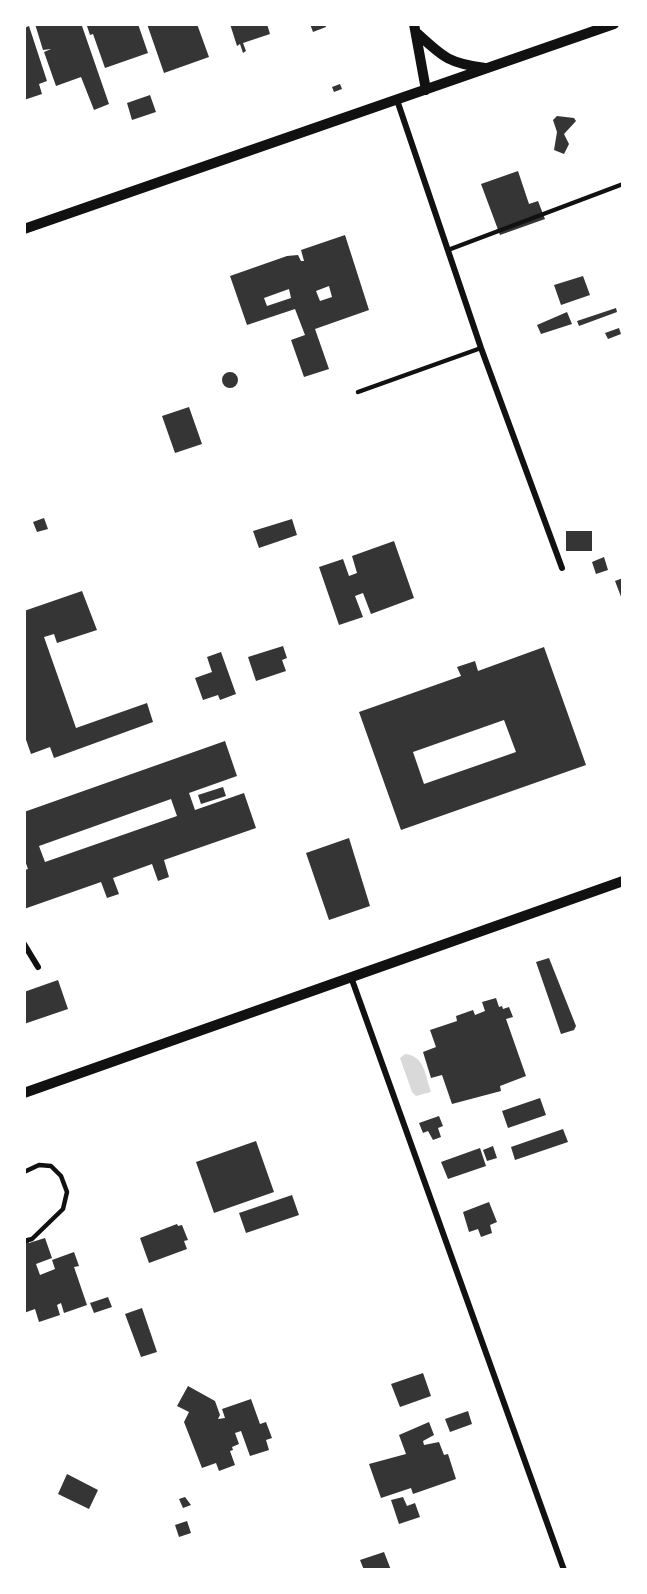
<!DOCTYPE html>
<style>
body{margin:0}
#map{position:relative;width:647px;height:1594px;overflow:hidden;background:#fff;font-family:"Asap Condensed",sans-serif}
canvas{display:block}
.frame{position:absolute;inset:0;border:26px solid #fff;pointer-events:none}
</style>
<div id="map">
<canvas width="647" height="1594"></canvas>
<div class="frame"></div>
</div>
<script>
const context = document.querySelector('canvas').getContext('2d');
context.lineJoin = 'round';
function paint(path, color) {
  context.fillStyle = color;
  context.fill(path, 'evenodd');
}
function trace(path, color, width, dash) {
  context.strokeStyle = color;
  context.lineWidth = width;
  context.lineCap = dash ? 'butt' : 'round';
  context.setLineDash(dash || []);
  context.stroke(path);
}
paint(new Path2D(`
 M405 1054C425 1056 425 1075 431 1092L416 1096 412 1092 400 1058Z`), '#d9d9d9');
paint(new Path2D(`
 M35 24H80L82 26 109 104 94 110 81 77 56 86 44 52 51 49 43 50Z
 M89 24H138L148 53 105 68 93 34 90 35 87 26Z
 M147 24H197L209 57 164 73Z
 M230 24H267L270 34 243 43 246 51 243 53 240 44 237 46Z
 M310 24H325L326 27 313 32Z
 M29 26 47 81 39 84 42 94 24 100V28Z
 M340 84 342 89 334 92 332 87Z
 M150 95 156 112 132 120 127 103Z
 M557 116 574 118 576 121 564 134 569 144 564 154 554 150 557 132 553 120Z
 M518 171 529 204 538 201 545 219 500 235 481 184Z
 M345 235 369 310 315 329 329 369 304 377 291 340 305 335 295 309 247 325 230 276 287 256 298 255 301 261H304L301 250ZM329 286 332 297 320 301 316 291ZM289 289 291 298 267 306 264 298Z
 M583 276 590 295 561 305 554 285Z
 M616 308 617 312 579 326 577 321Z
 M567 312 572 324 541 334 537 325Z
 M619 328 621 334 608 339 605 333Z
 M222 380a8 8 0 1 1 16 0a8 8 0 1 1-16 0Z
 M189 407 202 444 175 453 162 416Z
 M44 518 48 529 37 532 33 522Z
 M292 519 297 535 259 548 253 531Z
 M566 531H592V551H566Z
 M394 541 414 598 371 614 363 593 355 596 363 617 339 625 319 567 343 559 349 576 357 573 352 556Z
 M604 557 608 570 596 574 592 562Z
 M623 578V602L615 581Z
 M82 591 97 630 57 643 54 634 44 637 76 728 147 703 153 722 54 758 50 747 31 754 24 734V611Z
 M283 646 287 658 282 660 286 671 256 681 248 657Z
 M544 647 586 765 401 830 359 712 461 676 457 667 475 661 478 671ZM504 720 516 752 424 784 413 752Z
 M221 652 236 694 220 700 218 695 203 700 195 678 212 672 207 657Z
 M225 741 237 776 189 793 195 810 244 793 256 828 164 860 169 877 158 881 152 864 113 878 119 894 107 898 101 882 24 909V870L28 869 24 858V812ZM171 799 177 816 45 862 39 846Z
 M223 787 226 796 201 804 198 795Z
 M349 838 370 906 329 920 306 853Z
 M549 958 576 1026 574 1030 561 1034 536 962Z
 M58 980 68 1009 24 1024V992Z
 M496 998 499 1007 502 1006 503 1009 509 1007 513 1017 506 1019 526 1076 500 1086 501 1091 452 1104 442 1075 431 1078 423 1052 436 1047 430 1030 457 1021 456 1016 473 1010 475 1015 485 1011 482 1002Z
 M540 1098 546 1115 508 1128 502 1111Z
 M439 1116 443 1126 438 1128 441 1137 433 1140 428 1131 423 1133 419 1123Z
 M563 1129 568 1142 515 1160 511 1147Z
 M256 1141 274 1192 214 1213 196 1162Z
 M493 1146 497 1158 487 1161 483 1150Z
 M480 1148 486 1166 448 1179 441 1162Z
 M292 1195 299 1215 246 1233 239 1213Z
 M489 1202 497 1222 490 1225 492 1233 481 1237 478 1229 469 1232 463 1212Z
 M177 1224 178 1226 182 1225 188 1240 184 1241 187 1249 149 1263 140 1238Z
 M45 1238 52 1258 36 1264 40 1275 55 1269 52 1260 74 1252 79 1266 74 1267 87 1305 64 1313 61 1303 57 1305 60 1315 39 1322 35 1309 24 1313V1242L28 1240 29 1243Z
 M108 1297 112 1307 94 1313 90 1303Z
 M142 1308 157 1352 141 1357 125 1314Z
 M423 1373 431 1396 400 1407 391 1384Z
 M188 1386 215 1401 220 1415 218 1419 225 1418 222 1409 251 1399 260 1424 266 1422 272 1438 266 1440 269 1450 250 1456 241 1431 235 1433 239 1444 232 1447 233 1450 230 1451 235 1465 219 1471 216 1463 202 1468 184 1422 189 1412 177 1406Z
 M468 1411 472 1424 450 1432 445 1419Z
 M429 1422 434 1435 423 1441 424 1445 439 1442 444 1455 448 1454 456 1479 413 1494 411 1488 381 1498 369 1464 406 1454 399 1435Z
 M67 1474 98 1490 89 1509 58 1494Z
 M185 1497 191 1505 183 1508 179 1499Z
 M403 1497 407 1506 415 1503 420 1517 399 1524 391 1500Z
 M187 1521 191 1533 179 1537 175 1525Z
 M384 1552 391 1570H364L360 1560Z`), '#353535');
trace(new Path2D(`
 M448 250 623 184
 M358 392 481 348
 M24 1172 39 1165 51 1166 61 1176 67 1192 63 1209 32 1239 24 1241`), '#111', 4.5);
trace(new Path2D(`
 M397 100 481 348 562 568
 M24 944 38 967
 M351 977 564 1570`), '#111', 6);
trace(new Path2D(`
 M414 24 426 90
 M418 34C444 58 449 63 485 68
 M24 229 614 24
 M24 1093 623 881`), '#111', 10);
</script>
